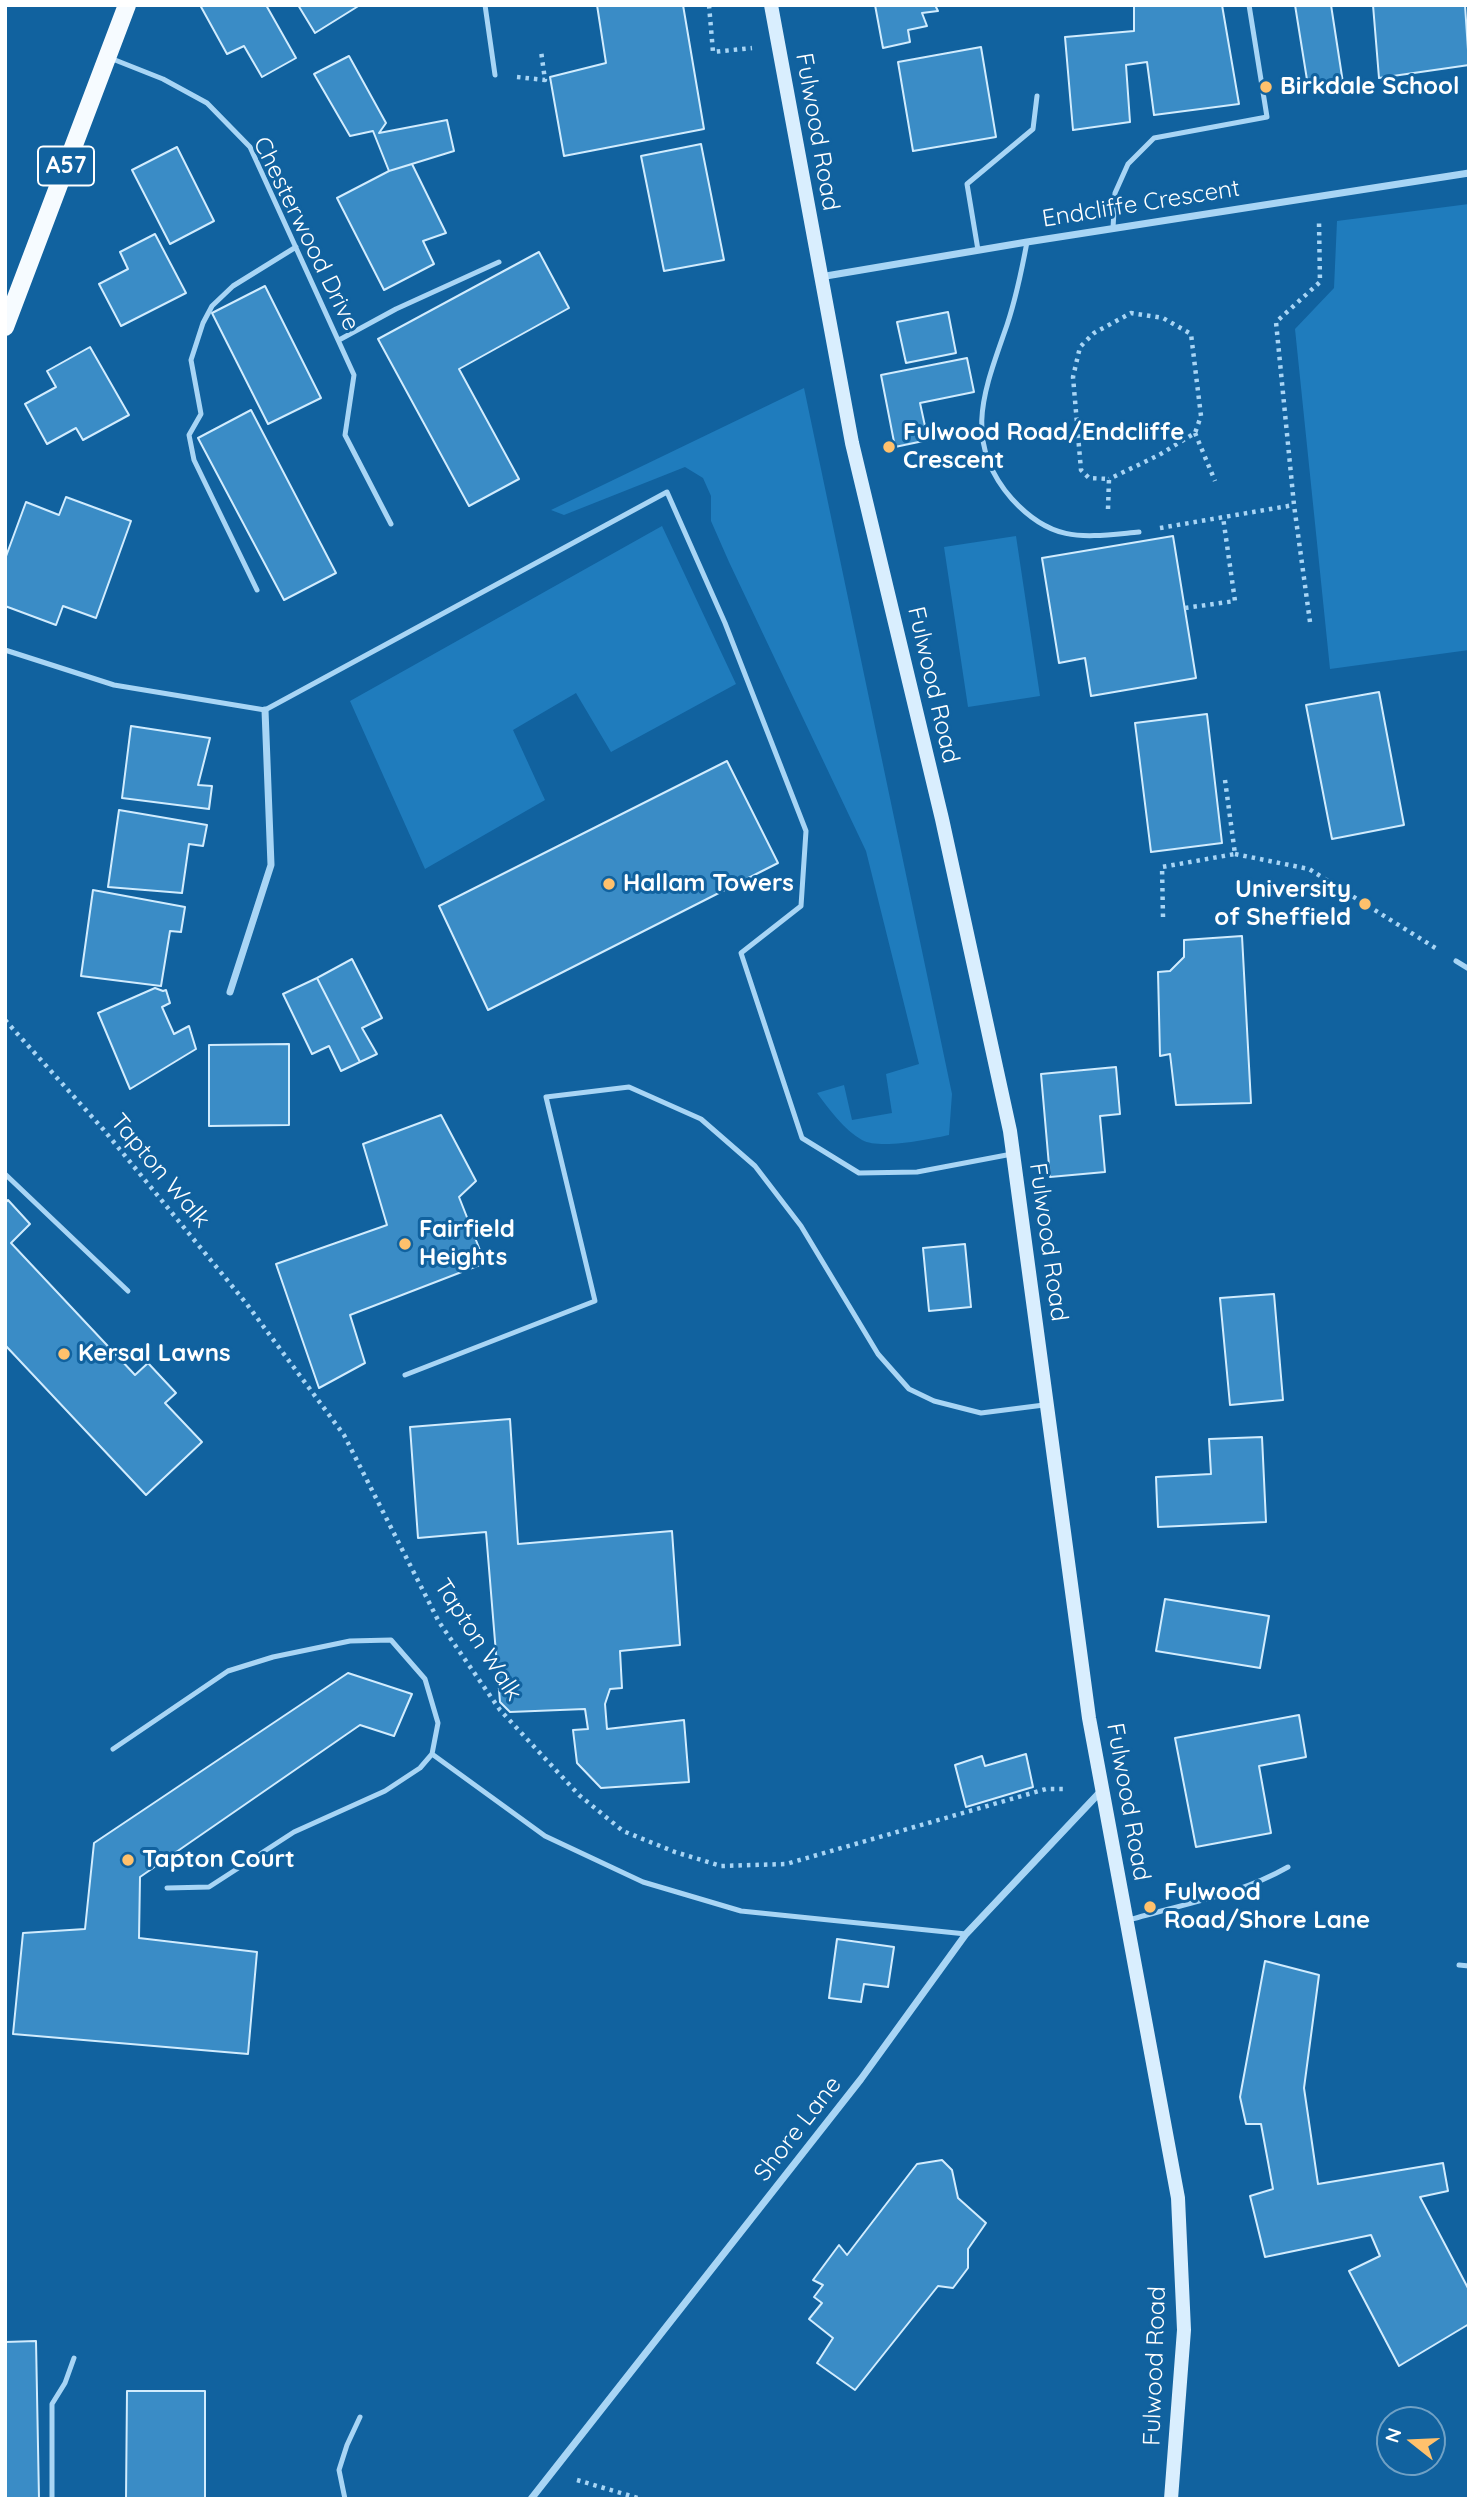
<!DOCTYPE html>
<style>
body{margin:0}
#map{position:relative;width:1474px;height:2504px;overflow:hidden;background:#11629f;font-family:Quicksand,sans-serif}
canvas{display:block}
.frame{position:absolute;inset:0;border:7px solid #fff;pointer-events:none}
.north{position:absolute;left:1376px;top:2406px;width:70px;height:70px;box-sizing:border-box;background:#11629f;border:2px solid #70a1c5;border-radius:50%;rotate:288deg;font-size:19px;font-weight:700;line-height:28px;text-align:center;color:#fff}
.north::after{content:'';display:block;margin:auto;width:24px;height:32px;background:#ffc16c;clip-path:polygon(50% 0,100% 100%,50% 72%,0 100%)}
</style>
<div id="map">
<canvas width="1474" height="2504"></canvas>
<div class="frame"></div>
<div class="north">N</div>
</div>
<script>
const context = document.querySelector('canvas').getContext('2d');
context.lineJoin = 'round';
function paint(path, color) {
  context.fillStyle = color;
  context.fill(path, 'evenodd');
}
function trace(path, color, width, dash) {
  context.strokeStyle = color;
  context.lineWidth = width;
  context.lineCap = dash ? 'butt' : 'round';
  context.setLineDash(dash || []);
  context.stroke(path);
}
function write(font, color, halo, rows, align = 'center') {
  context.font = font + ' Quicksand,sans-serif';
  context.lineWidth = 6;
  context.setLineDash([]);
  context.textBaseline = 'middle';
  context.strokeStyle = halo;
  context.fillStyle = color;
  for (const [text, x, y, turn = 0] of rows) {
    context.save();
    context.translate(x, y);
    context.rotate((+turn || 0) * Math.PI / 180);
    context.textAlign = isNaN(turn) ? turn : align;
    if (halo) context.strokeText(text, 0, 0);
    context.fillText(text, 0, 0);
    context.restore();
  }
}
paint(new Path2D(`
 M1469 204V650L1330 669 1295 329 1334 288 1337 221Z
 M804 388 952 1094 949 1135C930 1139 880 1150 862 1140 844 1130 829 1109 817 1093L844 1085 852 1120 892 1113 886 1074 919 1064 866 851 729 562 711 521V496L703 478 685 467 564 515 551 510Z
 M662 526 736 684 611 752 576 693 513 730 545 800 425 869 350 701Z
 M1016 536 1040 696 968 707 944 547Z`), '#1f7cbd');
const building = new Path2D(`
 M200 5H266L296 58 262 77 244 46 227 54Z
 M298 5H360L315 33Z
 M597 5H683L704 129 564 156 550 77 606 63Z
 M875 5H935L938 11 922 13 927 26 908 30 910 42 883 48Z
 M1134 5H1222L1239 104 1154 115 1147 62 1126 65 1130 122 1073 130 1065 37 1134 31Z
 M1295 5H1331L1343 83 1308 86Z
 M1373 5H1465L1469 65 1379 78Z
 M981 47 996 137 913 151 898 62Z
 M349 56 386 123 379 133 447 120 454 151 389 171 373 131 350 136 314 74Z
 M701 144 724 260 664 271 641 156Z
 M177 147 214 221 170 244 132 170Z
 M412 164 446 233 423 241 434 264 384 290 337 198 389 171Z
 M155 234 186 293 121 326 99 284 128 269 120 252Z
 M539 252 569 308 459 369 519 479 469 506 378 339Z
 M265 286 321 398 268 424 212 313Z
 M948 312 956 353 906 363 897 322Z
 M90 347 129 415 83 440 76 428 47 444 25 404 56 387 47 371Z
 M967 358 974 392 920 403 928 440 895 447 881 375Z
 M251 410 336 573 284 600 198 438Z
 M66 497 131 521 96 618 63 606 56 625 5 606V559L26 502 59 515Z
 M1173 536 1196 678 1091 696 1085 658 1059 663 1042 558Z
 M1379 692 1404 825 1332 839 1306 705Z
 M1207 714 1222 843 1151 852 1135 723Z
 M131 726 210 738 198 785 212 786 209 809 122 798Z
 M727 761 778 863 488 1010 439 906Z
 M119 810 207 825 203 846 189 844 182 893 108 887Z
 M93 890 185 907 181 932 170 931 161 986 81 976Z
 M1242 936 1251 1103 1176 1105 1170 1054 1160 1056 1158 972 1170 971 1184 957V940Z
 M352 959 382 1018 362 1028 377 1054 360 1062 317 978Z
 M317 978 360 1062 341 1071 329 1046 312 1054 283 994Z
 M155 988 163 991 166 990 170 1003 162 1007 174 1034 189 1026 196 1049 130 1089 98 1013Z
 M289 1044V1125L209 1126V1045Z
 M1116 1067 1120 1114 1100 1116 1105 1172 1050 1177 1041 1074Z
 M441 1115 476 1181 459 1197 485 1263 350 1315 365 1363 319 1388 276 1264 387 1225 363 1144Z
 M8 1200 30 1224 11 1243 135 1375 148 1363 176 1393 165 1403 202 1442 146 1495 5 1345V1203Z
 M965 1244 971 1307 929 1311 923 1248Z
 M1274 1294 1283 1400 1230 1405 1220 1298Z
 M510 1419 518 1544 672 1531 680 1645 620 1651 622 1688 610 1689 605 1704 607 1729 684 1720 689 1782 601 1788 577 1763 573 1730 588 1729 585 1709 510 1712 500 1702 486 1532 418 1538 410 1427Z
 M1262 1437 1266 1522 1158 1527 1156 1477 1211 1474 1209 1439Z
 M1165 1599 1269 1616 1260 1668 1156 1651Z
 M348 1673 412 1694 394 1736 360 1725 140 1877 139 1938 257 1952 248 2054 13 2034 23 1933 85 1929 94 1843Z
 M1299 1715 1306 1757 1259 1766 1271 1833 1196 1847 1175 1738Z
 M1026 1754 1033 1787 966 1807 955 1765 982 1756 985 1766Z
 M837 1939 894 1947 888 1987 864 1984 861 2002 829 1998Z
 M1265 1961 1319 1975 1304 2088 1318 2184 1443 2163 1448 2191 1420 2197 1469 2290V2324L1399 2366 1349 2271 1380 2256 1371 2235 1265 2257 1250 2196 1273 2189 1261 2124H1246L1240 2097Z
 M942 2160 952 2170 958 2198 986 2223 968 2249V2268L953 2288 938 2286 855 2390 817 2363 833 2338 809 2319 822 2303 814 2297 823 2285 813 2280 839 2245 847 2255 917 2164Z
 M36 2341 39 2499H5V2342Z
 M127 2391H205V2499H126Z`);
paint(building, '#3a8cc6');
trace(building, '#d1ecfe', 2);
trace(new Path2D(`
 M709 5 713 52 752 48
 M517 77 545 80 541 51
 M1195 433 1215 481
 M1108 509 1109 479 1089 478 1081 470 1073 377 1080 347 1094 333 1131 313 1163 318 1191 334 1201 416 1195 433 1159 455 1109 479
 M1160 528 1294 505
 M1185 608 1235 601 1223 517
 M1310 622 1294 505 1276 322 1320 282 1319 222
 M1235 854 1309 869 1437 949
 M1163 917 1162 867 1235 854 1225 780
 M5 1020 103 1129 246 1303 344 1435 439 1622 500 1710 579 1795 623 1831 675 1852 721 1866 786 1864 1046 1789H1067
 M577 2480 641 2499`), '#a8d5f5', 4.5, [3.5, 5]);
trace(new Path2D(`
 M485 5 495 75
 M110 58 163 79 207 103 250 147 354 375 345 435 391 524
 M1113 228 1115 193 1128 164 1154 138 1267 117 1249 5
 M1027 242C1022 269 1016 298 1007 325 985 389 961 441 1012 499 1053 544 1084 537 1139 532
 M978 250 967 184 1033 129 1037 96
 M339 340 396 309 499 262
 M257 590 194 460 189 435 201 414 191 360 203 323 212 306 233 286 296 247
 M5 650 114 685 265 710 667 492 725 623 806 831 801 906 741 953 802 1138 859 1173 917 1172 1012 1154
 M1456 961 1469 969
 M5 1174 128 1291
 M405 1375 595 1301 546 1097 629 1087 701 1119 755 1166 801 1226 878 1354 909 1389 934 1401 981 1413 1044 1405
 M113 1749 228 1671 273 1657 350 1641 391 1640 425 1679 438 1723 432 1754 420 1768 385 1791 294 1832 209 1887 167 1888
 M432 1754 545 1836 643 1882 741 1911 966 1934
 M1129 1920C1183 1904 1239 1895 1288 1867
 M1459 1965 1469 1966
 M52 2499V2404L65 2383 74 2358
 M345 2499 339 2470 347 2445 360 2417`), '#a8d5f5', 5);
trace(new Path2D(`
 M820 277 1027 242 1469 173
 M230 992 271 865 265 710
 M531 2499 861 2079 966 1934 1102 1790`), '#a8d5f5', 7);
trace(new Path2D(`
 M771 5 852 443 942 819 1010 1131 1089 1718 1178 2198 1184 2330 1171 2499`), '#d9eefe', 14);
trace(new Path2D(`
 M5 327 127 5`), '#f6fbff', 18);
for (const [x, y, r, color] of [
 [1266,87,7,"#ffc16c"],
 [889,447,7,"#ffc16c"],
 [609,884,7,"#ffc16c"],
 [1365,904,7,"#ffc16c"],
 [405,1244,7,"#ffc16c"],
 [64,1354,7,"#ffc16c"],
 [128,1860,7,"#ffc16c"],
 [1150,1907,7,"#ffc16c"]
]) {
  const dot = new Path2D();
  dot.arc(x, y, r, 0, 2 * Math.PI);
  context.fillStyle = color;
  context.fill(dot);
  trace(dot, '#11629f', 2.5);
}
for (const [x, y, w] of [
 [66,166,56]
]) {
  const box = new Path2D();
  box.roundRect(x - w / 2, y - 19.5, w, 39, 5);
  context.fillStyle = '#11629f';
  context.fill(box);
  trace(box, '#fff', 2);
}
write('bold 23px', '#fff', null, [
 ["A57",66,166]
]);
write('bold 24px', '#fff', '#11629f', [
 ["Birkdale School",1280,87],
 ["Fulwood Road/Endcliffe",903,433],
 ["Crescent",903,461],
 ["Hallam Towers",623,884],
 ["University",1351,890,"right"],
 ["of Sheffield",1351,918,"right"],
 ["Fairfield",419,1230],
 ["Heights",419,1258],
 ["Kersal Lawns",78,1354],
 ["Tapton Court",142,1860],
 ["Fulwood",1164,1893],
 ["Road/Shore Lane",1164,1921]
], 'left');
write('24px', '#fff', '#11629f', [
 ["Fulwood Road",817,132,80],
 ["Endcliffe Crescent",1141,204,-9],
 ["Chesterwood Drive",306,234,64],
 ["Fulwood Road",933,685,77],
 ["Tapton Walk",160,1171,50],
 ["Fulwood Road",1048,1242,82],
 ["Tapton Walk",478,1640,57],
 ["Fulwood Road",1128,1802,80],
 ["Shore Lane",798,2129,-52],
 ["Fulwood Road",1155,2366,-88]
]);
</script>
